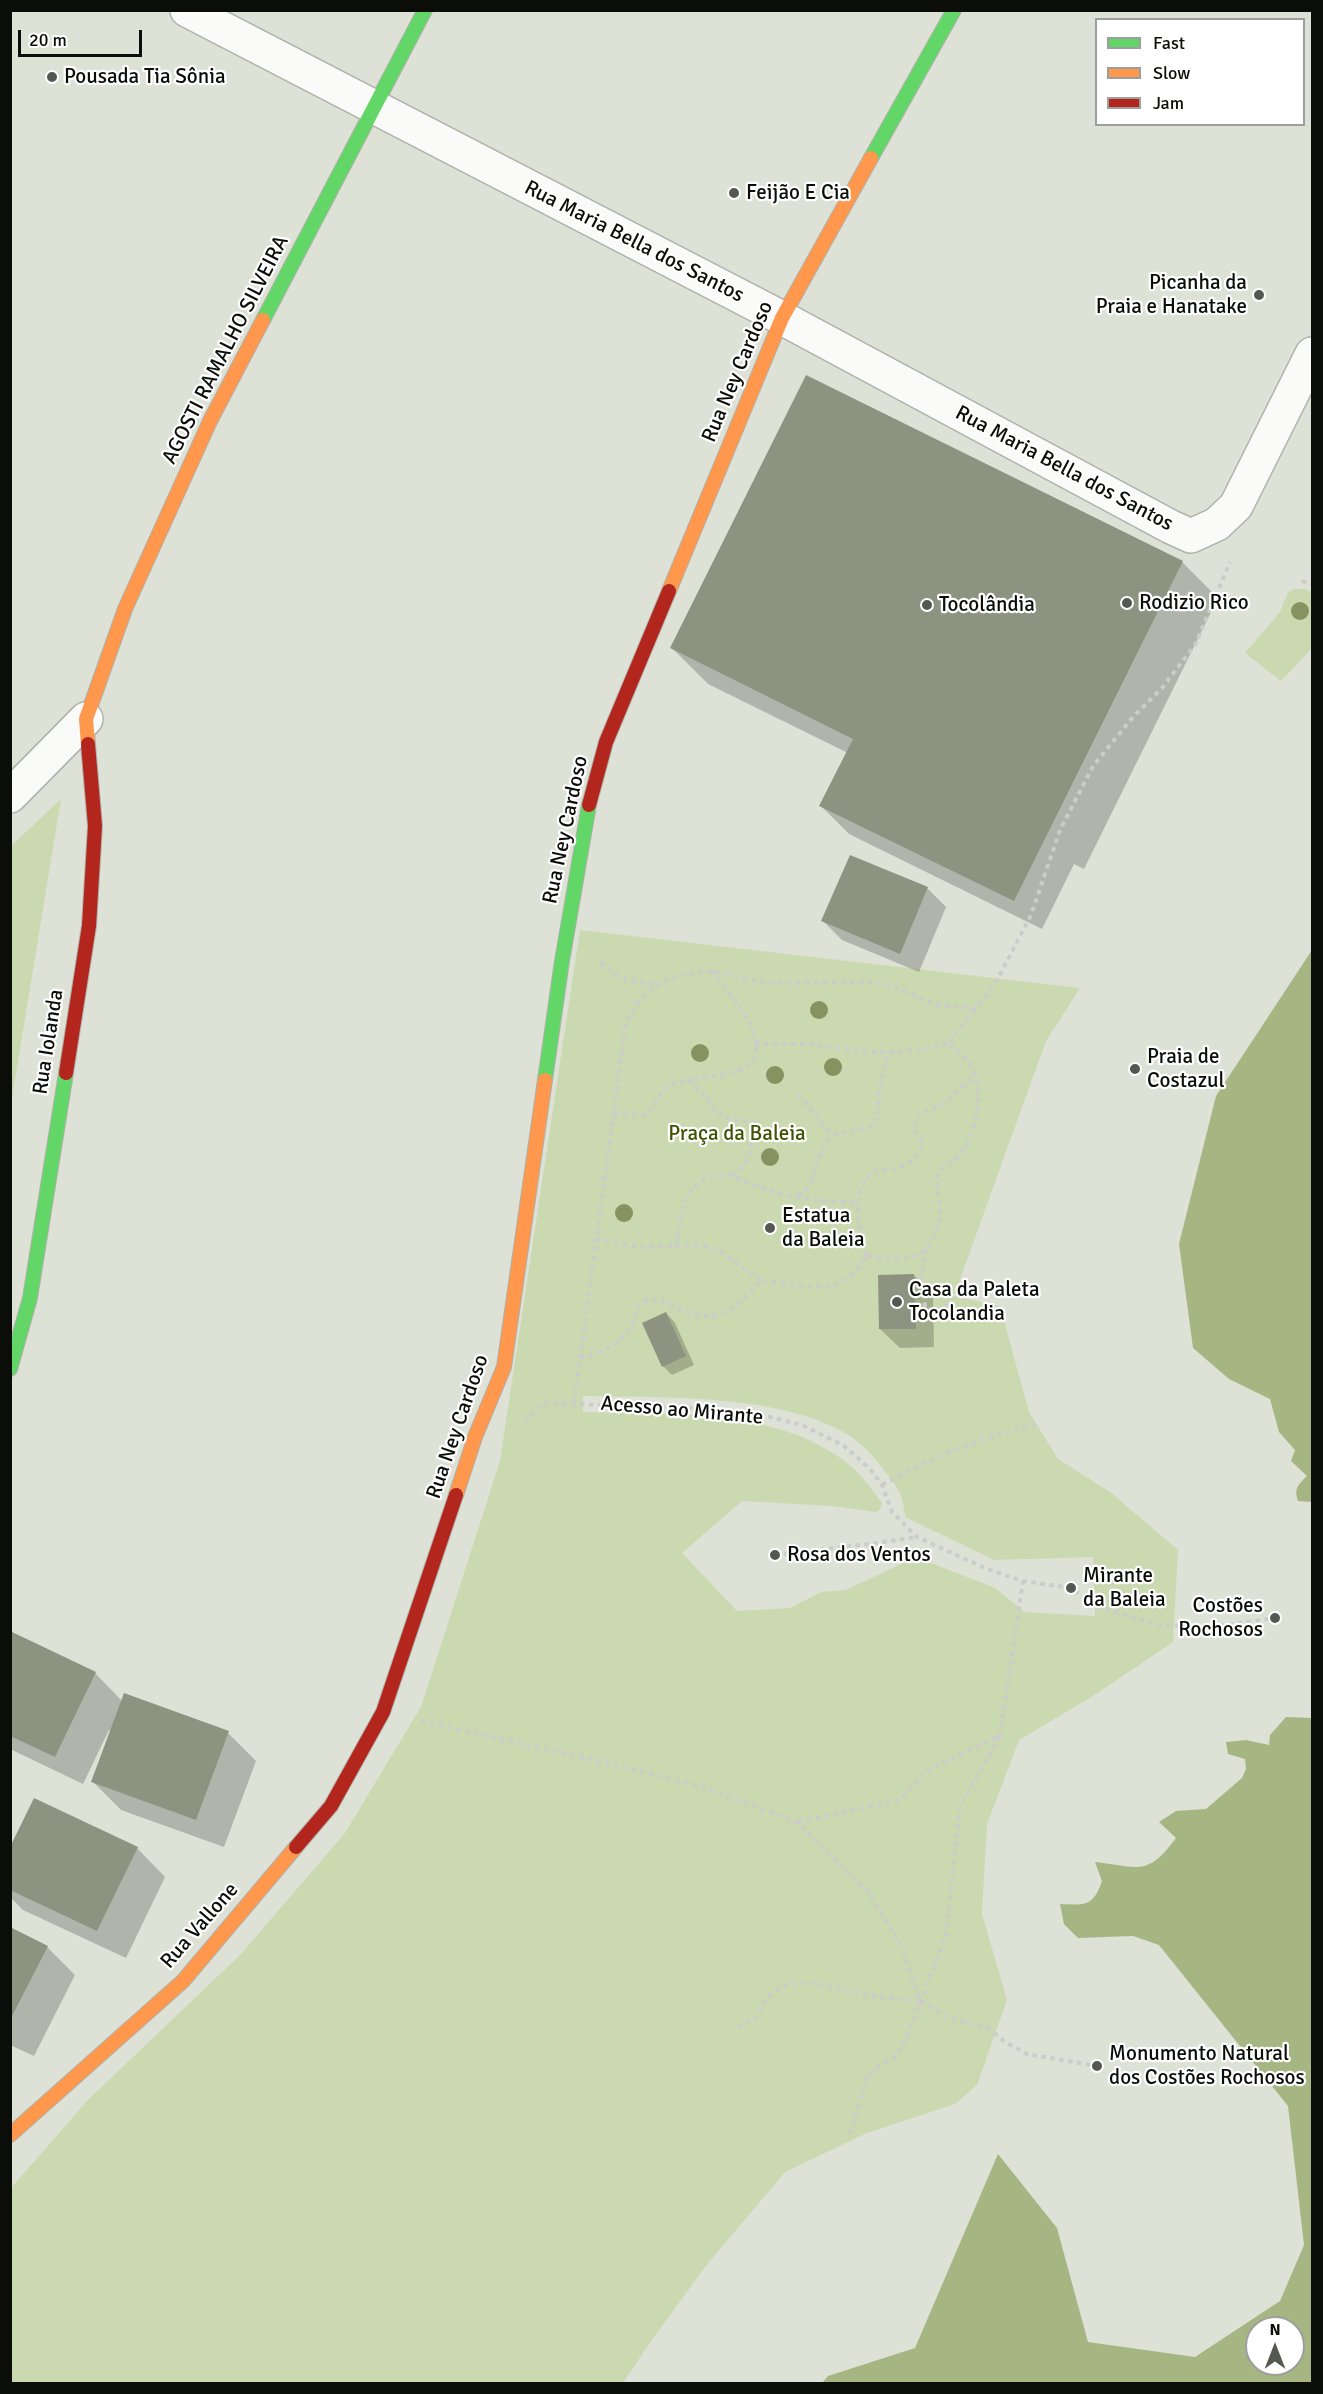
<!DOCTYPE html>
<meta charset="utf-8">
<style>
body{margin:0}
#map{position:relative;width:1323px;height:2394px;overflow:hidden;background:#dde1d6;font-family:Signika,sans-serif}
canvas{display:block}
.frame{position:absolute;inset:0;border:12px solid #0b0e08;pointer-events:none}
.legend{position:absolute;left:1095px;top:18px;width:210px;height:108px;box-sizing:border-box;background:#fff;border:2px solid #9d9f9c;margin:0;padding:8px 10px;list-style:none;font-size:18px;color:#0b0e08}
.legend li{display:flex;align-items:center;gap:12px;height:30px}
.legend b{width:30px;border:2px solid #9d9f9c}
.north{position:absolute;left:1245px;top:2316px;width:60px;height:60px;box-sizing:border-box;background:#fff;border:2px solid #9d9f9c;border-radius:50%;rotate:0deg;font-size:16px;font-weight:700;line-height:24px;text-align:center;color:#0b0e08}
.north::after{content:'';display:block;margin:auto;width:21px;height:27px;background:#545850;clip-path:polygon(50% 0,100% 100%,50% 72%,0 100%)}
.scale{position:absolute;left:18px;top:30px;width:124px;height:27px;box-sizing:border-box;border:3px solid #0b0e08;border-top:0;padding-left:8px;font-size:18px;line-height:21px;white-space:nowrap;color:#0b0e08;-webkit-text-stroke:4px #fff;paint-order:stroke}
</style>
<div id="map">
<canvas width="1323" height="2394"></canvas>
<div class="frame"></div>
<ul class="legend">
<li><b style="height:8px;background:#63d668"></b>Fast</li>
<li><b style="height:8px;background:#ff974d"></b>Slow</li>
<li><b style="height:8px;background:#b3261e"></b>Jam</li>
</ul>
<div class="north">N</div>
<div class="scale">20 m</div>
</div>
<script>
const context = document.querySelector('canvas').getContext('2d');
context.lineJoin = 'round';
function paint(path, color) {
  context.fillStyle = color;
  context.fill(path, 'evenodd');
}
function trace(path, color, width, dash) {
  context.strokeStyle = color;
  context.lineWidth = width;
  context.lineCap = dash ? 'butt' : 'round';
  context.setLineDash(dash || []);
  context.stroke(path);
}
function write(font, color, halo, rows, align = 'center') {
  context.font = font + ' Signika,sans-serif';
  context.lineWidth = 4.5;
  context.setLineDash([]);
  context.textBaseline = 'middle';
  context.strokeStyle = halo;
  context.fillStyle = color;
  for (const [text, x, y, turn = 0] of rows) {
    context.save();
    context.translate(x, y);
    context.rotate((+turn || 0) * Math.PI / 180);
    context.textAlign = isNaN(turn) ? turn : align;
    if (halo) context.strokeText(text, 0, 0);
    context.fillText(text, 0, 0);
    context.restore();
  }
}
paint(new Path2D(`
 M1294 589H1305L1312 593V648L1281 681 1245 653 1280 612 1288 592Z
 M61 799 11 1104V846Z
 M580 930 1080 988 1046 1041 954 1296 1000 1306 1029 1412 1058 1459 1110 1492 1178 1550 1173 1642 1096 1694 1019 1740 987 1824 982 1914 1007 2000 977 2085 955 2104 867 2133 785 2172 705 2267 649 2344 623 2383 11 2384V2188L87 2101 241 1954 345 1833 421 1707 500 1461ZM583 1396C663 1398 777 1393 847 1434 861 1443 873 1455 883 1469 896 1484 904 1496 905 1517L994 1560 1093 1557 1095 1616 1025 1612 995 1588 916 1557 846 1590 821 1592 790 1608 737 1611 682 1553 742 1501 832 1506 876 1512 880 1510 882 1503C870 1487 859 1471 842 1459 769 1407 668 1415 583 1412Z`), '#cbd9b0');
paint(new Path2D(`
 M1312 950V1502L1298 1501C1294 1488 1298 1485 1307 1476L1291 1461 1295 1450 1279 1432 1270 1399 1229 1379 1193 1348 1179 1244 1216 1096Z
 M1286 1717 1312 1718V2383H822L828 2376 915 2348 998 2154 1057 2228 1088 2342 1195 2357 1280 2301 1304 2245 1288 2106 1159 1945 1133 1936 1078 1938 1064 1924 1060 1904C1085 1905 1093 1907 1102 1881L1095 1862C1140 1867 1147 1877 1176 1838L1159 1822 1176 1811 1206 1809 1242 1778 1246 1769 1245 1759 1228 1754 1226 1742 1246 1740 1269 1745 1270 1735ZM1257 2328H1293V2364H1257Z`), '#a6b682');
paint(new Path2D(`
 M1182 562 1218 598 1084 869 1074 864 1042 929 849 834 821 806 848 753 708 684 672 648Z
 M927 888 946 907 919 972 842 940 823 921Z
 M914 1275 933 1294 934 1347 900 1348 880 1329Z
 M666 1313 675 1323 694 1365 672 1375 663 1366Z
 M10 1633 95 1673 122 1701 228 1733 256 1761 224 1847 121 1810 93 1782 111 1731 109 1730 83 1784 10 1749Z
 M137 1848 165 1877 126 1958 23 1910 10 1897V1850Z
 M10 1929 47 1947 75 1975 34 2056 10 2045Z`), '#0003');
paint(new Path2D(`
 M806 375 1183 561 1014 901 819 806 853 739 670 648Z
 M850 855 928 887 900 954 821 921Z
 M914 1274 916 1329H879L878 1275Z
 M666 1312 686 1356 662 1367 642 1323Z
 M10 1631 96 1672 55 1757 10 1736Z
 M124 1693 229 1731 196 1820 91 1782Z
 M34 1798 138 1847 97 1931 10 1890V1847Z
 M10 1927 48 1946 10 2020Z`), '#8e9381');
const street = new Path2D(`
 M187 10 782 318 1171 527 1191 536 1217 524 1236 506 1312 354
 M10 796 86 719`);
const fast = new Path2D(`
 M871 158 954 10
 M263 320 425 10
 M545 1080 562 961 589 805
 M10 1369 30 1298 66 1073`);
const slow = new Path2D(`
 M669 591 782 318 871 158
 M88 744 86 719 125 609 210 421 263 320
 M456 1495 475 1437 504 1367 545 1080
 M10 2135 183 1981 296 1847`);
const jam = new Path2D(`
 M589 805 606 742 669 591
 M66 1073 89 926 95 826 88 744
 M296 1847 331 1806 383 1712 456 1495`);
trace(street, '#afb2aa', 36);
trace(fast, '#afb2aa', 16);
trace(slow, '#afb2aa', 16);
trace(jam, '#afb2aa', 16);
trace(new Path2D(`
 M1302 581 1312 584
 M601 962C617 979 637 985 659 983
 M712 971C727 992 785 1051 739 1070 724 1076 704 1077 689 1080L706 1096 715 1111 725 1118 755 1122 759 1124 758 1135 751 1144 748 1159 741 1169 731 1176
 M755 1044H808L870 1052H888L920 1050 948 1043
 M798 1094 832 1135
 M614 1114 644 1115 652 1109 664 1089 671 1084 689 1080
 M798 1196C813 1186 813 1176 818 1160 820 1151 826 1143 832 1135L870 1127 878 1117 879 1092 888 1052
 M596 1239 640 1247 676 1246C681 1214 686 1168 730 1176 744 1179 756 1187 770 1191 797 1199 828 1201 857 1203
 M676 1246C685 1246 696 1244 705 1246 727 1250 742 1271 762 1280
 M926 1249 921 1280 926 1313 934 1317 937 1316 953 1296
 M867 1256C860 1226 848 1194 874 1171 894 1171 920 1165 922 1141L915 1131V1120L921 1113 942 1105 975 1075
 M580 1358C601 1352 621 1346 632 1324 637 1315 635 1307 645 1301 661 1292 691 1324 719 1314 737 1309 749 1293 762 1280 787 1284 828 1294 849 1277 857 1271 862 1263 867 1256 893 1259 919 1265 933 1238 937 1230 941 1222 940 1212 940 1200 935 1187 938 1175 941 1164 951 1164 958 1157 975 1140 983 1097 975 1074 971 1062 958 1050 948 1043L976 1008
 M574 1403 626 1022 640 1000 660 983 680 975 712 971 765 983 871 982 893 986 937 1005 976 1008 995 984 1031 915 1060 830 1093 766 1133 717 1162 688 1195 645 1230 562
 M525 1422 543 1403 712 1409 758 1414 802 1425 844 1446 870 1469 882 1485 892 1512 917 1537 987 1569 1023 1581 1071 1588 1096 1606 1161 1626H1219L1275 1618
 M882 1485C932 1457 980 1438 1036 1424
 M775 1555 877 1543 917 1537
 M421 1721 599 1761 705 1788 797 1822 869 1893 901 1945 920 2001 944 2015 965 2023 987 2027 1005 2042 1027 2054 1097 2066
 M1000 1736 1023 1581
 M798 1822 900 1800 929 1769 1000 1736 960 1806 946 1936 905 2041 896 2056 879 2066 867 2078 850 2134
 M738 2027 757 2017 767 1998 781 1987 799 1983 818 1984 876 1997 920 2001`), '#cccdca', 4, [4.5, 4.5]);
trace(street, '#fafaf9', 33);
trace(fast, '#63d668', 14);
trace(slow, '#ff974d', 14);
trace(jam, '#b3261e', 14);
context.fillStyle = '#869260';
for (const [x, y] of [
 [1300,611],
 [819,1010],
 [700,1053],
 [833,1067],
 [775,1075],
 [770,1157],
 [624,1213]
]) {
  context.beginPath();
  context.arc(x, y, 9, 0, 2 * Math.PI);
  context.fill();
}
for (const [x, y, r, color] of [
 [52,77,6,"#545850"],
 [734,193,6,"#545850"],
 [1259,295,6,"#545850"],
 [1127,603,6,"#545850"],
 [927,605,6,"#545850"],
 [1135,1069,6,"#545850"],
 [770,1228,6,"#545850"],
 [897,1302,6,"#545850"],
 [775,1555,6,"#545850"],
 [1071,1588,6,"#545850"],
 [1275,1618,6,"#545850"],
 [1097,2066,6,"#545850"]
]) {
  const dot = new Path2D();
  dot.arc(x, y, r, 0, 2 * Math.PI);
  context.fillStyle = color;
  context.fill(dot);
  trace(dot, '#fff', 2);
}
write('21px', '#0b0e08', '#fff', [
 ["Pousada Tia Sônia",64,77],
 ["Feijão E Cia",746,193],
 ["Picanha da",1247,283,"right"],
 ["Praia e Hanatake",1247,307,"right"],
 ["Rodizio Rico",1139,603],
 ["Tocolândia",939,605],
 ["Praia de",1147,1057],
 ["Costazul",1147,1081],
 ["Estatua",782,1216],
 ["da Baleia",782,1240],
 ["Casa da Paleta",909,1290],
 ["Tocolandia",909,1314],
 ["Rosa dos Ventos",787,1555],
 ["Mirante",1083,1576],
 ["da Baleia",1083,1600],
 ["Costões",1263,1606,"right"],
 ["Rochosos",1263,1630,"right"],
 ["Monumento Natural",1109,2054],
 ["dos Costões Rochosos",1109,2078]
], 'left');
write('21px', '#0b0e08', '#fff', [
 ["Rua Maria Bella dos Santos",634,242,27],
 ["AGOSTI RAMALHO SILVEIRA",226,350,-63],
 ["Rua Ney Cardoso",738,372,-67],
 ["Rua Maria Bella dos Santos",1064,469,28],
 ["Rua Ney Cardoso",566,830,-78],
 ["Rua Iolanda",49,1042,-81],
 ["Acesso ao Mirante",682,1411,5],
 ["Rua Ney Cardoso",458,1427,-71],
 ["Rua Vallone",200,1926,-49]
]);
write('21px', '#3f5200', '#fff', [
 ["Praça da Baleia",737,1134]
]);
</script>
